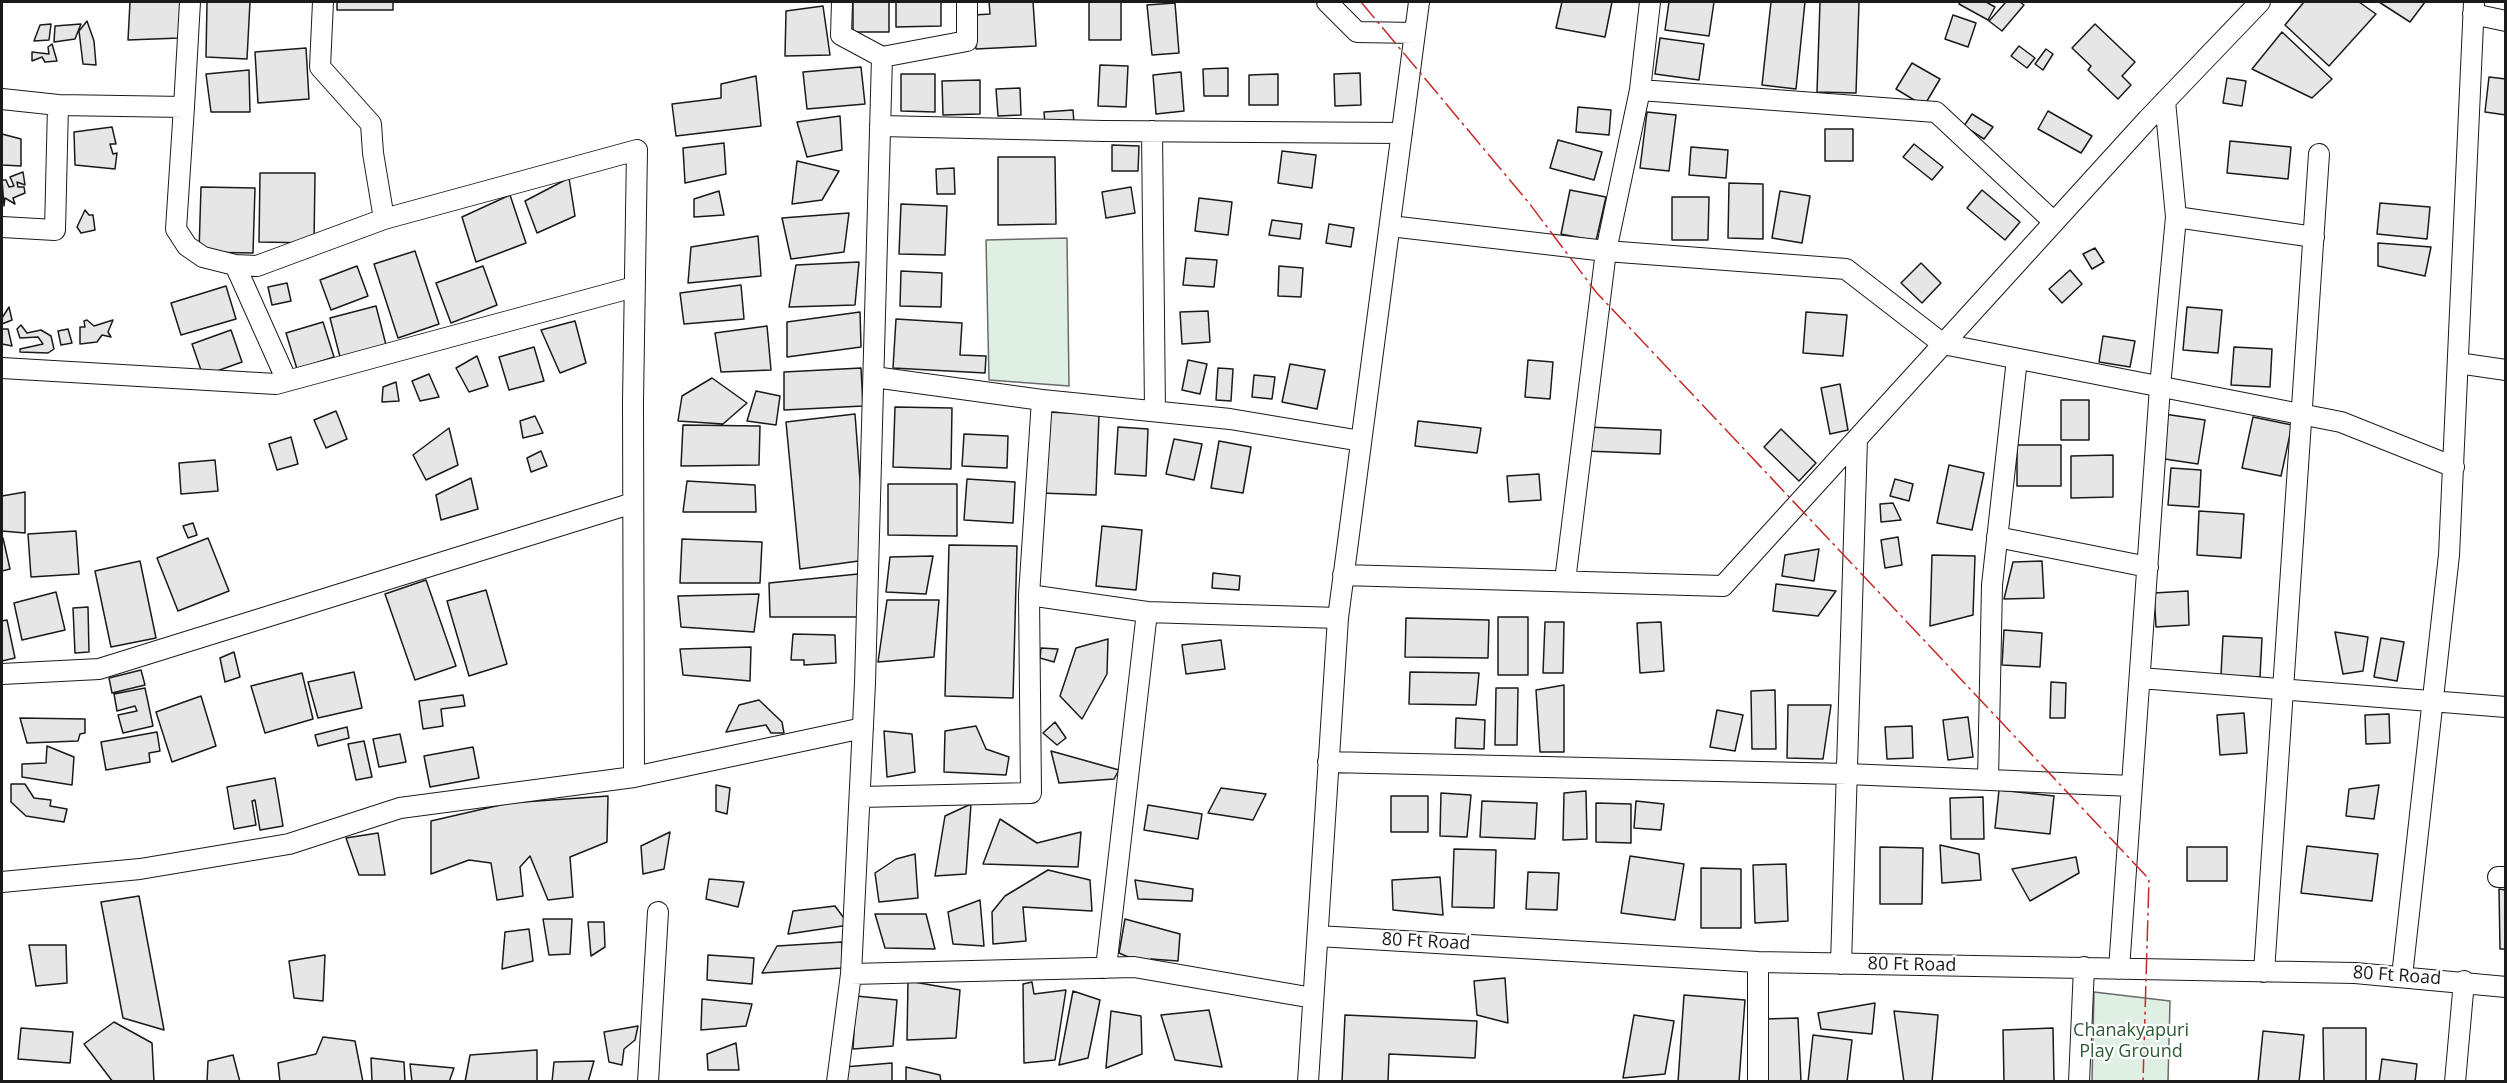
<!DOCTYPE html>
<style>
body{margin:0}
#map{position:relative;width:2507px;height:1083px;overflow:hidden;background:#fff;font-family:"Open Sans",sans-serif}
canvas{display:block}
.frame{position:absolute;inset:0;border:3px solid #1a1a1a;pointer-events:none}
</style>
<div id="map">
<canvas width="2507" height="1083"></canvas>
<div class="frame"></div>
</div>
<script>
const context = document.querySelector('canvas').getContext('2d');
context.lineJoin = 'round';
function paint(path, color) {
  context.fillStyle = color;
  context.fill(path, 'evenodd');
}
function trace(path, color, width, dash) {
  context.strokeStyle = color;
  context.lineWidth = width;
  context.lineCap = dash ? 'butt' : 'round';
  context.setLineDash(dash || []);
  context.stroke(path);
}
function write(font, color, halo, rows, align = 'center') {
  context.font = font + ' "Open Sans",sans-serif';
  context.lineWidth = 4.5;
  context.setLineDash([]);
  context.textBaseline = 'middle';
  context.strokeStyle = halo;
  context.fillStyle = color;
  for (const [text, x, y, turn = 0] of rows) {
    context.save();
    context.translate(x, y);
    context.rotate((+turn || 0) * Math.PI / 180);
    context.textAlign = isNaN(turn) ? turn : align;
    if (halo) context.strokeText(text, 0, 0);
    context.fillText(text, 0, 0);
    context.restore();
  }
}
const green = new Path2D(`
 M1067 238 1069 386 989 380 986 240Z
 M2094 992 2170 1001 2168 1081H2092Z`);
paint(green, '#e0efe3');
trace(green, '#6a6a6a', 1.5);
const building = new Path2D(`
 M130 2H185L180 38 128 40Z
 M207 2H250L247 59 206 57Z
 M337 2H393V10H337Z
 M853 2H889V32H853Z
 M896 2H941V26L896 27Z
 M989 2H1033L1036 46 976 49 974 15 990 14Z
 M1089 2H1121V40H1089Z
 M1562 2H1612L1605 37 1556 28Z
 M1669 2H1714L1709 36 1665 30Z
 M1771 2H1805L1796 89 1762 85Z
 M1820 2H1859L1856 93 1817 92Z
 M1960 2H1986L1995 7 1988 20 1959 4Z
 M2006 2H2020L2024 5 2002 31 1989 21Z
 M2304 2H2359L2376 14 2329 66 2285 25Z
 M2379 2H2425L2410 22Z
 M1175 3 1179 53 1152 55 1147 5Z
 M823 6 830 55 785 56 786 11Z
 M1953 15 1976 23 1968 47 1945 39Z
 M87 21 94 41 96 65 83 64 79 31Z
 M51 24 49 40 34 41 40 25Z
 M81 24 75 39 54 42 55 26Z
 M2095 24 2135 62 2122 76 2131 85 2118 99 2088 70 2091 66 2072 48Z
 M2282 32 2332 79 2312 98 2252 69Z
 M1660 38 1704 44 1699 80 1655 74Z
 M52 44 57 61 45 62 42 57 32 61V52L49 54 48 47Z
 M2019 46 2035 58 2027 68 2011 56Z
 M306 48 309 99 258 103 255 52Z
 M2046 49 2053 54 2043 70 2035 64Z
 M1912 63 1940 79 1924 106 1896 89Z
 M1100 65 1128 66 1126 107 1098 106Z
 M861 67 865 104 807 109 803 72Z
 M1228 68V96H1204L1203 69Z
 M249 70 250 112H211L206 74Z
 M1181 72 1184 111 1156 114 1153 75Z
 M1360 73 1361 105 1335 106 1334 74Z
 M901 74H935V112L901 111Z
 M1278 74V105H1249V75Z
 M756 76 761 126 676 136 672 104 721 98V84Z
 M2489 77 2506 79V115L2485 112Z
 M2227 78 2246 81 2242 106 2223 103Z
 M980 80V114L943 115 942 81Z
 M1020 88 1021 115 998 116 996 89Z
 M1578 107 1611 110 1609 135 1576 132Z
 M1073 110 1074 123 1045 125 1044 112Z
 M2048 111 2092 136 2081 153 2038 129Z
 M1647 112 1676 115 1669 171 1640 168Z
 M1972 114 1993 127 1984 139 1964 126Z
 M840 116 842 150 807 157 797 122Z
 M112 127 116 144H110L113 154 117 153 115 169 75 165 74 132Z
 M1825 129H1853V161H1825Z
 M2 134 21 139V166L2 165Z
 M1558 140 1602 152 1594 180 1550 168Z
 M2230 141 2291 147 2288 179 2227 173Z
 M724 143 726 174 685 183 683 148Z
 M1914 144 1943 167 1932 180 1903 157Z
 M1112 145 1139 146 1138 171H1112Z
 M1691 147 1728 150 1726 178 1689 175Z
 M1282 151 1316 155 1312 188 1278 183Z
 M998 157H1055L1056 224 998 225Z
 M797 161 839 171 822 200 792 204Z
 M954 168 955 194H937L936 169Z
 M23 172 25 185 17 182 18 187H24L25 193 13 198 15 204 5 198 4 206 2 180H6L9 187 14 186 10 177Z
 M260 173H315L314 243 259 242Z
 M569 178 575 216 537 233 525 201Z
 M1729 183 1763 184V239L1728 238Z
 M201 187 255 188 253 253 199 252Z
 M1131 187 1135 213 1106 218 1102 192Z
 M1570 190 1606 197 1596 241 1561 234Z
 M1982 190 2020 222 2005 240 1967 208Z
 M719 191 724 215 694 217V199Z
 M1780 191 1810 196 1802 243 1772 238Z
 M510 195 526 243 476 262 462 217Z
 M1672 197H1709L1708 240H1672Z
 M1199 198 1232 202 1228 235 1195 231Z
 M2380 203 2430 207 2427 239 2377 234Z
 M901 204 947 206 945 255 899 254Z
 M85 210 89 215H93L95 230 81 233 77 227Z
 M849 213 844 252 791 259 782 218Z
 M1272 220 1302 224 1300 239 1269 235Z
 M1329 224 1354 228 1351 247 1326 243Z
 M758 236 761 276 688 283 691 247Z
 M2378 243 2431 247 2425 276 2378 266Z
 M2095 248 2104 262 2092 269 2083 254Z
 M415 251 439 324 398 338 374 264Z
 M1186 258 1217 260 1214 287 1183 285Z
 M859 262 855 305 789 307 796 265Z
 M1921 263 1941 283 1922 303 1901 283Z
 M357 266 368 296 331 310 320 280Z
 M483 266 497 305 451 323 436 283Z
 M1279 266 1303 268 1301 297 1278 296Z
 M2070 270 2082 284 2062 303 2049 289Z
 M901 271 942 273 941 307 900 306Z
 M287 283 291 301 272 305 268 287Z
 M741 285 744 319 684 324 680 293Z
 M226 286 236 319 181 335 171 303Z
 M376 306 386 345 340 357 330 318Z
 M9 307 12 320 2 324V318Z
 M2187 307 2222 310 2218 353 2183 350Z
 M1208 311 1210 342 1182 344 1180 312Z
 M860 312 861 347 787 357V322Z
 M1806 312 1847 315 1843 356 1803 353Z
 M896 319 962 323 960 355 986 356 985 373 893 368Z
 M87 320 94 326 113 320 108 332 111 337 102 335 97 342 80 344V327H85L84 321Z
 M575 321 586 363 560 373 541 330Z
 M323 322 334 357 297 369 286 333Z
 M21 325 27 333 41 330 51 336 54 349 48 353 20 352V349L43 344 38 337 20 338 17 329Z
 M767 326 771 370 721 372 715 333Z
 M2 329H8L12 346 2 344Z
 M68 329 72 343 61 345 58 331Z
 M231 330 242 362 203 376 192 344Z
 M2103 336 2135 341 2130 367 2099 362Z
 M534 347 544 381 509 390 499 357Z
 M2234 347 2272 349 2270 387 2231 385Z
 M477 356 488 386 469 392 456 368Z
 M1188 360 1207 364 1200 394 1182 390Z
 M1528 360 1553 362 1550 399 1525 397Z
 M1290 364 1325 370 1317 409 1282 402Z
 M861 368 863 406 784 410V372Z
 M1218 368 1233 369 1231 401 1216 400Z
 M429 374 439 397 420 401 412 381Z
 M1254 375 1275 377 1272 399 1252 397Z
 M712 378 747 403 723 424 678 421 682 396Z
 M396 382 399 401 382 402 383 387Z
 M1840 384 1848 430 1830 434 1821 388Z
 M756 391 780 396 776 425 747 421Z
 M2061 400H2089V440H2061Z
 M895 407 952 408 951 469 893 467Z
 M336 411 347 439 326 448 314 420Z
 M1044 412 1099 414 1096 495 1040 493Z
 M855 414 866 560 800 569 786 422Z
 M2164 414 2205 420 2198 464 2158 458Z
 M535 416 543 433 523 438 520 421Z
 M2253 417 2292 425 2281 476 2242 468Z
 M1418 421 1481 428 1477 453 1415 446Z
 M683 425 760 426 759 465 681 466Z
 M1118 427 1148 429 1146 476 1115 474Z
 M1587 427 1661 430 1660 454 1586 451Z
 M449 428 458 465 426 480 413 455Z
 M1781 429 1816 463 1799 481 1764 447Z
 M964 434 1008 436 1007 468 962 466Z
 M291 437 298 464 277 470 269 444Z
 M1174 439 1202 444 1194 480 1166 474Z
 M1219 441 1251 447 1243 493 1211 488Z
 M2017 445H2061V486H2017Z
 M541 451 547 466 531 472 527 458Z
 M2113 455V497L2071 498V456Z
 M215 460 218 491 181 494 179 463Z
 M1949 465 1984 473 1972 530 1937 523Z
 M2171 468 2201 470 2199 507 2168 505Z
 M1539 474 1541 500 1509 502 1507 476Z
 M471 478 478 509 441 520 436 495Z
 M967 479 1015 482 1013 523 964 520Z
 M1895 479 1913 484 1909 501 1890 496Z
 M687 481 755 485 756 512H683Z
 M888 484H957V536L888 535Z
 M25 492V533L2 531V496Z
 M1893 503 1901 520 1881 522 1880 504Z
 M2199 511 2244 514 2241 558 2197 555Z
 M193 523 197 535 188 538 183 526Z
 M1102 526 1142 530 1136 590 1096 586Z
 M76 531 79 574 31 577 28 534Z
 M1898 537 1902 565 1885 568 1881 540Z
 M3 538 10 569 2 571V539Z
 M208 538 229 591 178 611 157 558Z
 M682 539 762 542 760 583H680Z
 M949 545 1017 546 1013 698 945 696Z
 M1819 549 1814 581 1782 576 1785 555Z
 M1932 555 1975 556 1973 615 1930 626Z
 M933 556 926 594 886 592 890 557Z
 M140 561 156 638 111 647 95 571Z
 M2042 561 2044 598 2004 599 2013 562Z
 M1213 573 1240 576 1239 590 1212 588Z
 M858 574 857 617H770L769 583Z
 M426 580 456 666 415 680 385 594Z
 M1776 584 1836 591 1818 616 1773 611Z
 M486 590 507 664 469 676 447 601Z
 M2188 591 2189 625 2156 627 2154 593Z
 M56 592 65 630 22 640 14 603Z
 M759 594 754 632 681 627 678 596Z
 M887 600H939L934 657 878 662Z
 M88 607 89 652 75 653 73 608Z
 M1498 617H1528V675H1498Z
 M1406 618 1489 620 1488 658 1405 657Z
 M7 620 15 658 2 661V621Z
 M1545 622H1564L1563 673H1543Z
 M1661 622 1664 671 1640 673 1637 623Z
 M2004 630 2042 633 2040 667 2002 665Z
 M2335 632 2368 637 2363 671 2343 674Z
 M793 634 835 635 836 663 804 665V660H791Z
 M2223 636 2262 638 2260 677 2221 675Z
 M2381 638 2404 642 2397 681 2374 677Z
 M1108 639 1107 674 1082 719 1060 696 1076 648Z
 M1221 640 1225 669 1186 674 1182 645Z
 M751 647 750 681 683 675 680 649Z
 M1041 648 1058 649 1054 662 1040 658Z
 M234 652 240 677 225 682 220 658Z
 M141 670 145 685 112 693 109 678Z
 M354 672 362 708 318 718 308 682Z
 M1410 672 1479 673 1476 705 1409 704Z
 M302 673 313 719 265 733 251 686Z
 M2051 682 2066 683 2065 718H2050Z
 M1564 685V752H1540L1536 690Z
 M145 688 153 726 123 733 118 715 137 711 135 706 117 711 114 694Z
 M1496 688H1518L1517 745H1495Z
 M1775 690 1776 749H1752L1751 691Z
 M463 695 465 706 441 709 443 726 423 729 419 701Z
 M201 696 216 746 172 762 156 712Z
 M759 700 782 722 784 733H771L766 725 726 732 739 705Z
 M1788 705H1831L1823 759 1787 758Z
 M1717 710 1743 715 1735 751 1710 747Z
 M2244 713 2247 753 2220 755 2217 715Z
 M2389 714 2390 743 2366 744 2365 715Z
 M1968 717 1973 757 1948 760 1943 720Z
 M20 718 85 719V733L80 734 78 741 27 743Z
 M1456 718 1485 720 1484 749 1455 748Z
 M1055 722 1066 738 1057 745 1043 733Z
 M976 726 986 749 1009 757 1006 775 944 772 945 731Z
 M1912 726 1913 758 1887 759 1885 727Z
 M347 727 349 738 318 746 315 735Z
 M884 731 912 734 915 772 887 777Z
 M157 732 160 751 149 753 150 762 106 770 101 742Z
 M400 734 406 762 379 767 373 739Z
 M364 741 372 777 356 780 348 744Z
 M47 746 74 757 72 785 22 777V764L46 763Z
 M473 747 479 778 430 787 424 756Z
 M1051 751 1119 770 1114 779 1059 783Z
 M275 778 283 826 260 830 255 800 252 801 256 825 234 829 227 787Z
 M11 784H25L34 798 51 800 50 806 67 809 64 822 26 816 11 802Z
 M716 785 730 788 727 814 716 811Z
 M2379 785 2374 819 2346 816 2349 789Z
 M1221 788 1266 794 1253 820 1208 813Z
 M1999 790 2054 796 2050 834 1995 828Z
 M1586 791 1587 839 1563 840 1564 793Z
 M1441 793 1471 795 1467 837 1440 836Z
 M608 796 607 842 570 857 573 897 548 900 530 856 520 867 523 896 497 900 491 863 469 860 431 874V821L509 803Z
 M1391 796H1428V832H1391Z
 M1983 797 1984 839H1951L1950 798Z
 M1482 801 1537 803 1535 839 1480 837Z
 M1636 801 1664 804 1661 830 1634 828Z
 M1596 803 1631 804V843L1596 842Z
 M971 804 966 874 935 876 945 816Z
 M1148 805 1202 814 1198 839 1144 830Z
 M1000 819 1037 843 1081 832 1078 867 983 864Z
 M670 832 664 869 643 874 641 846Z
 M378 833 385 875H359L346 838Z
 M1940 845 1979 854 1981 880 1942 883Z
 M2307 846 2378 854 2372 901 2301 893Z
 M1880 847 1923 848 1922 904H1880Z
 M2187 847H2227V881H2187Z
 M1454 849 1496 850 1494 908 1452 907Z
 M915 854 918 898 879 902 875 873 896 859Z
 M1630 856 1684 864 1675 920 1621 913Z
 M2076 857 2079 873 2030 901 2012 869Z
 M1786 864 1788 921 1755 923 1753 865Z
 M1701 868 1741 869V928H1701Z
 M1048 870 1090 880 1092 911 1023 907 1026 941 993 944 992 912 1005 896Z
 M1528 872 1559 873 1557 910 1526 909Z
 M1440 877 1443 915 1393 910 1392 880Z
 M709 879 744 882 738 907 706 899Z
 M1135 880 1193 889 1192 901 1138 899Z
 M2499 889 2506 890V949H2500Z
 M139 896 164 1030 123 1018 101 902Z
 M980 900 984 946 953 944 948 912Z
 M835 906 849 925 788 934 793 911Z
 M875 914H926L935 949 885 948Z
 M543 919H572L570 954 549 955Z
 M1125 919 1180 934 1178 961 1151 959 1147 965 1119 953Z
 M588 922H604L605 947 591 956Z
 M529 929 533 961 502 969 505 932Z
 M842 942V968L762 973 777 946Z
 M29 945H66L67 983 36 986Z
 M325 955 323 1001 294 998 289 961Z
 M708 955 754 958 752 984 707 980Z
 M1505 978 1508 1023 1477 1015 1474 981Z
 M908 981 960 990 956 1038 907 1040Z
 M1032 982 1034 994 1066 990 1055 1060 1024 1063 1023 984Z
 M1073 991 1100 1000 1088 1058 1059 1065Z
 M1684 995 1745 1000 1739 1082H1678Z
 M856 996 897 1000 893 1046 853 1049Z
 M702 999 752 1004 746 1026 701 1030Z
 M1875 1003 1872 1034 1821 1029 1818 1013Z
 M1209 1010 1222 1067 1175 1060 1161 1015Z
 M1111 1011 1141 1016 1142 1054 1106 1068Z
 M1894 1011 1938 1015 1932 1082H1904Z
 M1345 1015 1477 1021 1475 1058 1389 1054 1388 1082H1342Z
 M1634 1015 1674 1021 1665 1074 1623 1078Z
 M1798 1018 1801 1082H1768L1765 1019Z
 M114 1022 152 1043 154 1082H113L84 1044Z
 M638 1026 635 1040 624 1049 622 1065 609 1062 604 1032Z
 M21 1028 73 1032 70 1063 18 1059Z
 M2053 1028 2054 1082H2004L2003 1030Z
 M2323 1028H2366V1082H2324Z
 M2263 1031 2304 1035 2299 1082H2258Z
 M1813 1035 1852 1040 1847 1082H1808Z
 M323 1037 355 1041 363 1082H280L278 1063 316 1054Z
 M736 1043 739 1070H708L707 1054Z
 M537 1050V1082H465L470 1055Z
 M233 1055 240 1082H207L208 1061Z
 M371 1058 404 1062 405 1082H372Z
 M2382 1059 2417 1064 2415 1082H2379Z
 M594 1061 588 1082H552L554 1062Z
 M892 1063V1082H846L844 1067Z
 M410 1064 454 1068 449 1082H412Z
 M906 1067 940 1075 941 1082H906Z`);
paint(building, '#e6e6e6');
trace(building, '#1a1a1a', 1.5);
const street = new Path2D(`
 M323 2 320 67 371 124 373 153 384 219 637 150 633 402 634 777
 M842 2 841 35 882 57
 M1327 2 1357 32 1415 33
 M1650 2 1640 90 1606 251 1846 269 1943 344 2341 422 2454 467
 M2473 14 2506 21
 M1640 90 1936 112 2054 222
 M2 99 58 105
 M184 107 176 229 187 246 203 257 235 265 257 266 384 219
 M880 126 1104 131 1402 133
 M1152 131 1155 411
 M2176 217 2314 237
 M1390 226 1606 251 1565 581
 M2 227 55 230 58 105 184 107 190 2
 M235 265 287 381
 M2458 363 2506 370
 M2 368 276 384 634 287
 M874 377 1042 400 1230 419 1361 441
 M1997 537 2148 567
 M1343 575 1723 586 2148 119 2260 2
 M1029 595 1147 612 1338 618
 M2 674 99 669 633 503
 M2140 678 2506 707
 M1328 762 1847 774 2132 786
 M1988 780 1992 585 2017 359
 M860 797 1031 793 1029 595 1042 400
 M2498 877H2506
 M2 882 140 869 289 844 400 808 634 777 863 728
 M1318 936 1758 962 2355 973 2506 987
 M1841 964 1857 439
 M1106 968 1147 612
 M2119 969 2160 387 2176 217 2165 101
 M2264 972 2319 154
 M851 974 865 683 882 57 967 41V2
 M2402 976 2449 555 2474 2
 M648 1082 658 912
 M837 1082 851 974 1134 967 1313 998
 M1308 1082 1338 618 1419 2
 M1758 1082V962
 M2079 1082 2084 967
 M2455 1082 2464 981`);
trace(street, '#1a1a1a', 22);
trace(street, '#fff', 20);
trace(new Path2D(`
 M1361 2 1529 203 1596 292 2149 879 2143 1082`), '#c62828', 1.5, [21, 4.5, 3, 4.5]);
write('18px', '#1a1a1a', '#fff', [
 ["80 Ft Road",1426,942,3],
 ["80 Ft Road",1912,965,1],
 ["80 Ft Road",2397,976,4]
]);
write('18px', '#2b5a34', '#fff', [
 ["Chanakyapuri",2131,1031],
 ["Play Ground",2131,1052]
]);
</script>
